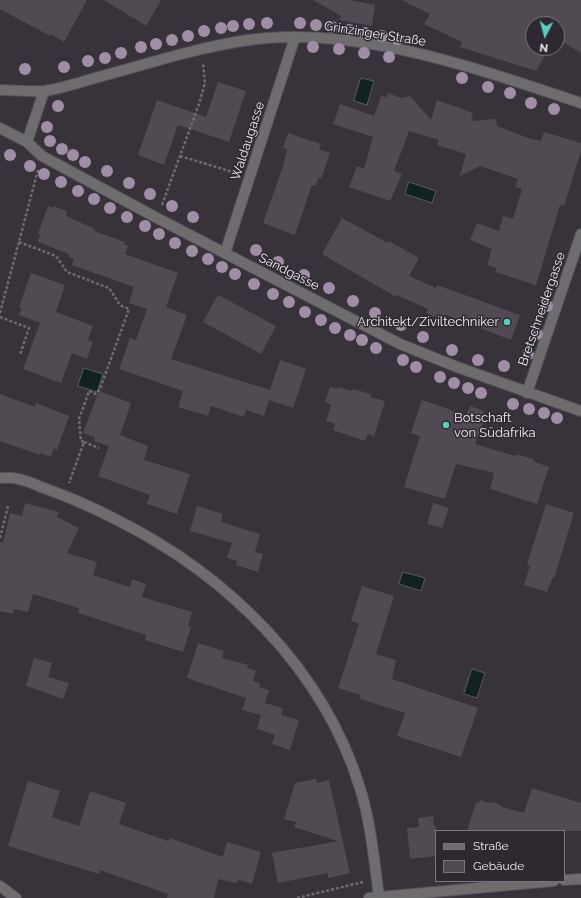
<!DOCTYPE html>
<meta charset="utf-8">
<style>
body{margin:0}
#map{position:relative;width:581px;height:898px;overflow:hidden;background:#38323a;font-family:Raleway,sans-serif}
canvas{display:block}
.legend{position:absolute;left:435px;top:830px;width:130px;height:52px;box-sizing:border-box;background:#2e2830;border:1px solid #7b767d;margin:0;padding:5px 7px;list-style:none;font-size:12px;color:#efebf0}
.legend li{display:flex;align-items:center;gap:8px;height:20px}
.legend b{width:20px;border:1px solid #7b767d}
.north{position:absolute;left:525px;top:16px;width:40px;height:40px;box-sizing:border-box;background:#2e2830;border:1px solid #7b767d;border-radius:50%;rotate:186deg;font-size:11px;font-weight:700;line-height:16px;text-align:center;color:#efebf0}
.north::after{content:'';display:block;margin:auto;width:14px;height:18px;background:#58cec1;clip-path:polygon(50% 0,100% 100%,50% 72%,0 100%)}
</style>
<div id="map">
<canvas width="581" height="898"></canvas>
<ul class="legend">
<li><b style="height:5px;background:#6f6c70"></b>Straße</li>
<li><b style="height:11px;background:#514a53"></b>Gebäude</li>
</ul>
<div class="north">N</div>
</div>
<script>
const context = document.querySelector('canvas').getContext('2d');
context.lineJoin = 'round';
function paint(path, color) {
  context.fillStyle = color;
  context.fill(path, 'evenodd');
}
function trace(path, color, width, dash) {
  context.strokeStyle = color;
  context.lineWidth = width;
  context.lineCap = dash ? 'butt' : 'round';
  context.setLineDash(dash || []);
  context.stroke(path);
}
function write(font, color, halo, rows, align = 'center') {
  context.font = font + ' Raleway,sans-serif';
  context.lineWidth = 3;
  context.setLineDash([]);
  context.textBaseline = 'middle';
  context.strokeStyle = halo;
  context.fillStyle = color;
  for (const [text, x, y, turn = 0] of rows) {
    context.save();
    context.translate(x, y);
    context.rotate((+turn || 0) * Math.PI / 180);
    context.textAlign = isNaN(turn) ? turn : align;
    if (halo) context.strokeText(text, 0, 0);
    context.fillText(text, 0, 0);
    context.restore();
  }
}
const water = new Path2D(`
 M361 78 374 81 367 105 354 101Z
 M409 182 436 191 432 203 405 194Z
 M84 368 103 374 97 392 78 386Z
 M403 572 425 578 421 591 399 584Z
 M472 669 485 673 477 698 464 694Z`);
paint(water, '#112220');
trace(water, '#545e5e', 1);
paint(new Path2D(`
 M0 0H87L64 42 51 34 50 36 0 9Z
 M104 0H161L146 26Z
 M313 0H349L375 5 372 26 339 20 341 16Z
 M401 0H581V53L557 38V24H533V48H549L536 71 460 47 462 42 424 24 430 14Z
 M218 82 246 91 229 142 178 125 164 165 138 155 157 100 206 117Z
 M388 93 401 98 410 96 431 120 437 100 473 113 471 121 496 119 497 126 531 139 541 141 544 132 581 143V151L564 206 560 205 536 285 495 272 497 268 487 265 492 249 470 240 477 223 499 231 503 216 513 219 522 189 515 187 518 179 480 166 460 176 466 154 437 145 439 140 409 131 394 171 402 174 390 201 349 187 357 166 364 169 373 137 333 124 340 104 374 116 381 96 387 97Z
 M288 133 321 144 319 149 330 153 321 179 318 178 316 186 312 185 295 235 263 223 283 166 287 149 283 148Z
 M48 206 53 208V206L67 211 66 216 95 229 94 231 125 242 124 244 128 246 125 254 178 273 166 307 187 315 171 359 270 390 280 360 306 369 293 408 269 400 264 416 246 410 244 417 211 406 208 416 178 407 183 391 119 369 130 338 136 340 147 309 129 303 134 287 72 265 74 259 69 257V254L38 242 40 235 38 234Z
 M342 218 388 243 389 241 419 258 409 276 436 288 437 285 520 315 511 340 446 315 443 321 426 313 428 309 397 295 396 297 322 254Z
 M31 273 65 285 56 312 93 326 88 340 93 342 87 359 72 353 61 383 23 369 40 323 19 315 22 308 19 307Z
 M218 295 276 326 261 354 203 322Z
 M330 387 337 389V387L352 391 353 389 371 394 370 397 385 401 374 436 368 434 365 441 333 430 335 424 326 421 331 405 325 402Z
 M99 391 131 403 120 435 148 446 144 460 190 474 177 514 147 504 150 495 98 476 109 446 94 441 95 437 83 433Z
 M0 394 35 407 36 403 69 416 57 450 54 448 51 457 40 453V455L0 441Z
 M422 400 466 415 470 406 484 411 480 421 483 422 475 444 515 456 516 454 533 459 535 462 549 467 537 504 490 489 494 473 456 464 445 499 404 487 420 436 411 433Z
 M25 503 58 512 57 517 79 528 67 553 97 562 93 575 130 587 132 579 146 584 142 597 192 612 188 626 191 627 183 652 145 640 146 635 78 613 79 608 33 594 28 612 14 609 13 614 0 611V542L3 543 10 513 22 516Z
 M433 503 449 508 442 528 427 524Z
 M546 504 574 513 554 578 553 577 547 592 524 585 530 566 527 564Z
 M197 506 223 514 221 522 260 534 255 552 263 554 258 572 236 565 237 561 227 558 232 543 190 531Z
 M362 586 394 596 376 654 396 660 392 679 478 708 461 757 397 736 405 713 360 699 361 695 338 688 359 624 351 621Z
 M198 643 224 651 222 658 248 665 247 668 256 671 253 681 260 683 259 687 269 690 265 703 283 708 281 715 299 720 290 750 272 744 275 735 257 729 261 715 242 710 246 698 187 678Z
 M34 658 52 663 48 677 69 683 63 699 26 686Z
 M316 779 317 783 329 780 350 873 328 878V873L278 883 272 853 338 841 294 827 296 822 284 819 295 783Z
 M28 781 60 791 52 817 79 826 90 791 126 803 119 824 168 841 170 838 223 857 227 842 261 852 252 884 239 880 235 883 218 879 214 898H167L168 894 100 870 99 874 8 846Z
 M532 788 581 803V831H467L476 802 479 803 480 800 488 803 496 802 502 807 524 813Z
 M433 816 434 826H436V856L410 859 407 828 419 827 418 818Z`), '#514a53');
const minor = new Path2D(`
 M0 90C14 90 31 92 45 91 62 88 79 83 95 78 144 65 192 49 242 41 351 23 479 69 581 103
 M0 128 27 142 42 156 157 218 400 344 457 367 581 411
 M27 142 44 91
 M225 253 295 37
 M527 393 581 234
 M0 478C6 478 13 477 18 479 26 480 34 484 41 487 67 496 92 507 117 520 227 575 323 668 360 788 371 823 374 861 379 896
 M564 880 581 879
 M0 886 16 898
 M369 898 554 881`);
trace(minor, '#555057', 12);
trace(new Path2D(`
 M180 156 236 173
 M162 205 199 104 205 83 203 63
 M19 242 56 256 67 272 109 288 120 305 129 309 100 389 96 394 89 391 79 419 81 441 84 442 69 483
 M0 313 38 170
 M0 317 29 328 20 355
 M84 442 99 448
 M0 538 8 506
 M297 898 363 882`), '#706b72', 2.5, [3, 2]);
trace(minor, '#6f6c70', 10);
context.fillStyle = '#a08da6';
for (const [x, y] of [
 [267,23],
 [300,23],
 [249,24],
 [316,25],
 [233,26],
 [332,27],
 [221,28],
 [349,30],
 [204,31],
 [365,33],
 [188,36],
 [382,36],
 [398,39],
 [172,40],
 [156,44],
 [141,47],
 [313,47],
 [339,49],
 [121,53],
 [364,53],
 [389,57],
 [105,58],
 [88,61],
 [64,67],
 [25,69],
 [462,78],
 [488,87],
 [510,93],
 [531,103],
 [58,106],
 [554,109],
 [47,127],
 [50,141],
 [62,149],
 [10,155],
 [73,155],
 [85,162],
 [30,166],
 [107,171],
 [44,174],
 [61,182],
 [129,183],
 [78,191],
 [150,194],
 [94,199],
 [172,206],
 [110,208],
 [127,217],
 [193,217],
 [145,226],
 [159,234],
 [175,243],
 [256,250],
 [192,251],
 [208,259],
 [278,262],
 [222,267],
 [235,274],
 [304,275],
 [254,284],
 [329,288],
 [273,294],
 [353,301],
 [289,302],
 [547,306],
 [305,312],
 [375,313],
 [321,320],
 [401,325],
 [335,328],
 [537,334],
 [350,335],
 [423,337],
 [362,340],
 [376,348],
 [452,350],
 [528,354],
 [403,360],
 [478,360],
 [504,366],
 [416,367],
 [440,377],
 [454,383],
 [468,388],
 [481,393],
 [513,404],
 [529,409],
 [544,413],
 [557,418]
]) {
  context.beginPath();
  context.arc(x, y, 6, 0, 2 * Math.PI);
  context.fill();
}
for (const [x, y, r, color] of [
 [507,322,4,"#58cec1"],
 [446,425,4,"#58cec1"]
]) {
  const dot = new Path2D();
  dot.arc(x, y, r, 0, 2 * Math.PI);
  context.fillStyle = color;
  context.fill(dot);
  trace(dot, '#2e2830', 1.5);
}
write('13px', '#efebf0', '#2e2830', [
 ["Grinzinger Straße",375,34,9],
 ["Waldaugasse",248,141,-72],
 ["Sandgasse",289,272,27],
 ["Bretschneidergasse",542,309,-71]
]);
write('13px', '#efebf0', '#2e2830', [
 ["Architekt/Ziviltechniker",499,322],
 ["Botschaft",454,418,"left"],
 ["von Südafrika",454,433,"left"]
], 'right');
</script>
